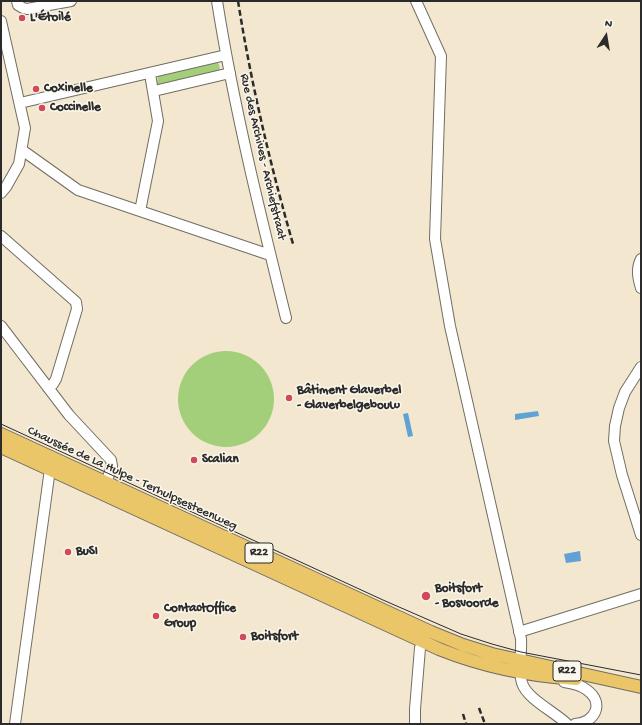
<!DOCTYPE html>
<meta charset="utf-8">
<style>
body{margin:0}
#map{position:relative;width:642px;height:725px;overflow:hidden;background:#f3e8cf;font-family:"Gochi Hand",sans-serif}
canvas{display:block}
.frame{position:absolute;inset:0;border:2px solid #2b2b2b;pointer-events:none}
.north{position:absolute;left:586px;top:16px;width:40px;height:40px;-webkit-text-stroke:3px #fbf7ec;paint-order:stroke;rotate:12deg;font-size:11px;font-weight:700;line-height:16px;text-align:center;color:#2b2b2b}
.north::after{content:'';display:block;margin:auto;width:14px;height:18px;background:#2b2b2b;clip-path:polygon(50% 0,100% 100%,50% 72%,0 100%)}
</style>
<div id="map">
<canvas width="642" height="725"></canvas>
<div class="frame"></div>
<div class="north">N</div>
</div>
<script>
const context = document.querySelector('canvas').getContext('2d');
context.lineJoin = 'round';
function paint(path, color) {
  context.fillStyle = color;
  context.fill(path, 'evenodd');
}
function trace(path, color, width, dash) {
  context.strokeStyle = color;
  context.lineWidth = width;
  context.lineCap = dash ? 'butt' : 'round';
  context.setLineDash(dash || []);
  context.stroke(path);
}
function write(font, color, halo, rows, align = 'center') {
  context.font = font + ' "Gochi Hand",sans-serif';
  context.lineWidth = 3;
  context.setLineDash([]);
  context.textBaseline = 'middle';
  context.strokeStyle = halo;
  context.fillStyle = color;
  for (const [text, x, y, turn = 0] of rows) {
    context.save();
    context.translate(x, y);
    context.rotate((+turn || 0) * Math.PI / 180);
    context.textAlign = isNaN(turn) ? turn : align;
    if (halo) context.strokeText(text, 0, 0);
    context.fillText(text, 0, 0);
    context.restore();
  }
}
paint(new Path2D(`
 M216 62 219 64 220 71 159 85 157 83 158 75Z
 M178 399a48 48 0 1 1 96 0a48 48 0 1 1-96 0Z`), '#a3cf7b');
paint(new Path2D(`
 M538 411 539 416 515 420V414Z
 M408 413 413 436 408 437 403 414Z
 M580 551 581 561 566 563 564 554Z`), '#5fa2d3');
const minor = new Path2D(`
 M17 1 18 5 23 8 27 9 71 1
 M217 1C234 108 260 213 286 318
 M416 1 441 56 435 239 450 326 521 639C522 653 518 669 522 683 527 699 555 712 567 724
 M1 21 25 128 19 164 6 187 1 193
 M154 91 230 73
 M20 103 226 55
 M22 150 78 190 270 255
 M140 211 158 121 150 74
 M1 236 76 302 77 309 56 379 53 384 48 388
 M641 259C636 269 638 278 641 288
 M1 326 69 415 111 460 112 466 106 483
 M641 367 625 392 619 408 615 426 614 441 622 475 641 535
 M519 632 641 594
 M564 682C571 683 581 685 587 690 605 703 595 723 575 724
 M15 724 50 469
 M415 724V709L420 648 422 642`);
const major = new Path2D(`
 M1 434 431 632 463 645 492 654 641 687
 M1 447 439 649C484 667 528 676 576 679`);
trace(minor, '#716d64', 12);
trace(major, '#716d64', 14);
trace(minor, '#fff', 10);
trace(major, '#ebc669', 12);
trace(new Path2D(`
 M1 424 383 600 461 634 492 644 521 652 641 675`), '#2b2b2b', 1);
trace(new Path2D(`
 M238 1C251 83 270 164 293 244
 M479 708 485 724
 M463 714 466 724`), '#2b2b2b', 2.5, [6, 3]);
for (const [x, y, r, color] of [
 [22,18,4,"#d1495b"],
 [36,89,4,"#d1495b"],
 [42,108,4,"#d1495b"],
 [289,398,4,"#d1495b"],
 [194,460,4,"#d1495b"],
 [68,552,4,"#d1495b"],
 [426,596,5,"#d1495b"],
 [156,616,4,"#d1495b"],
 [243,637,4,"#d1495b"]
]) {
  const dot = new Path2D();
  dot.arc(x, y, r, 0, 2 * Math.PI);
  context.fillStyle = color;
  context.fill(dot);
  trace(dot, '#fbf7ec', 1.5);
}
for (const [x, y, w] of [
 [259,553,28],
 [567,671,28]
]) {
  const box = new Path2D();
  box.roundRect(x - w / 2, y - 10, w, 20, 3);
  context.fillStyle = '#fbf7ec';
  context.fill(box);
  trace(box, '#2b2b2b', 1);
}
write('bold 12px', '#2b2b2b', null, [
 ["R22",259,553],
 ["R22",567,671]
]);
write('bold 13px', '#2b2b2b', '#fbf7ec', [
 ["L'Étoilé",30,18],
 ["Coxinelle",44,89],
 ["Coccinelle",50,108],
 ["Bâtiment Glaverbel",297,391],
 ["- Glaverbelgebouw",297,406],
 ["Scalian",202,460],
 ["BuSI",76,552],
 ["Boitsfort",435,589],
 ["- Bosvoorde",435,604],
 ["ContactOffice",164,609],
 ["Group",164,624],
 ["Boitsfort",251,637]
], 'left');
write('13px', '#2b2b2b', '#fbf7ec', [
 ["Rue des Archives - Archiefstraat",262,157,77],
 ["Chaussée de La Hulpe - Terhulpsesteenweg",132,479,25]
]);
</script>
